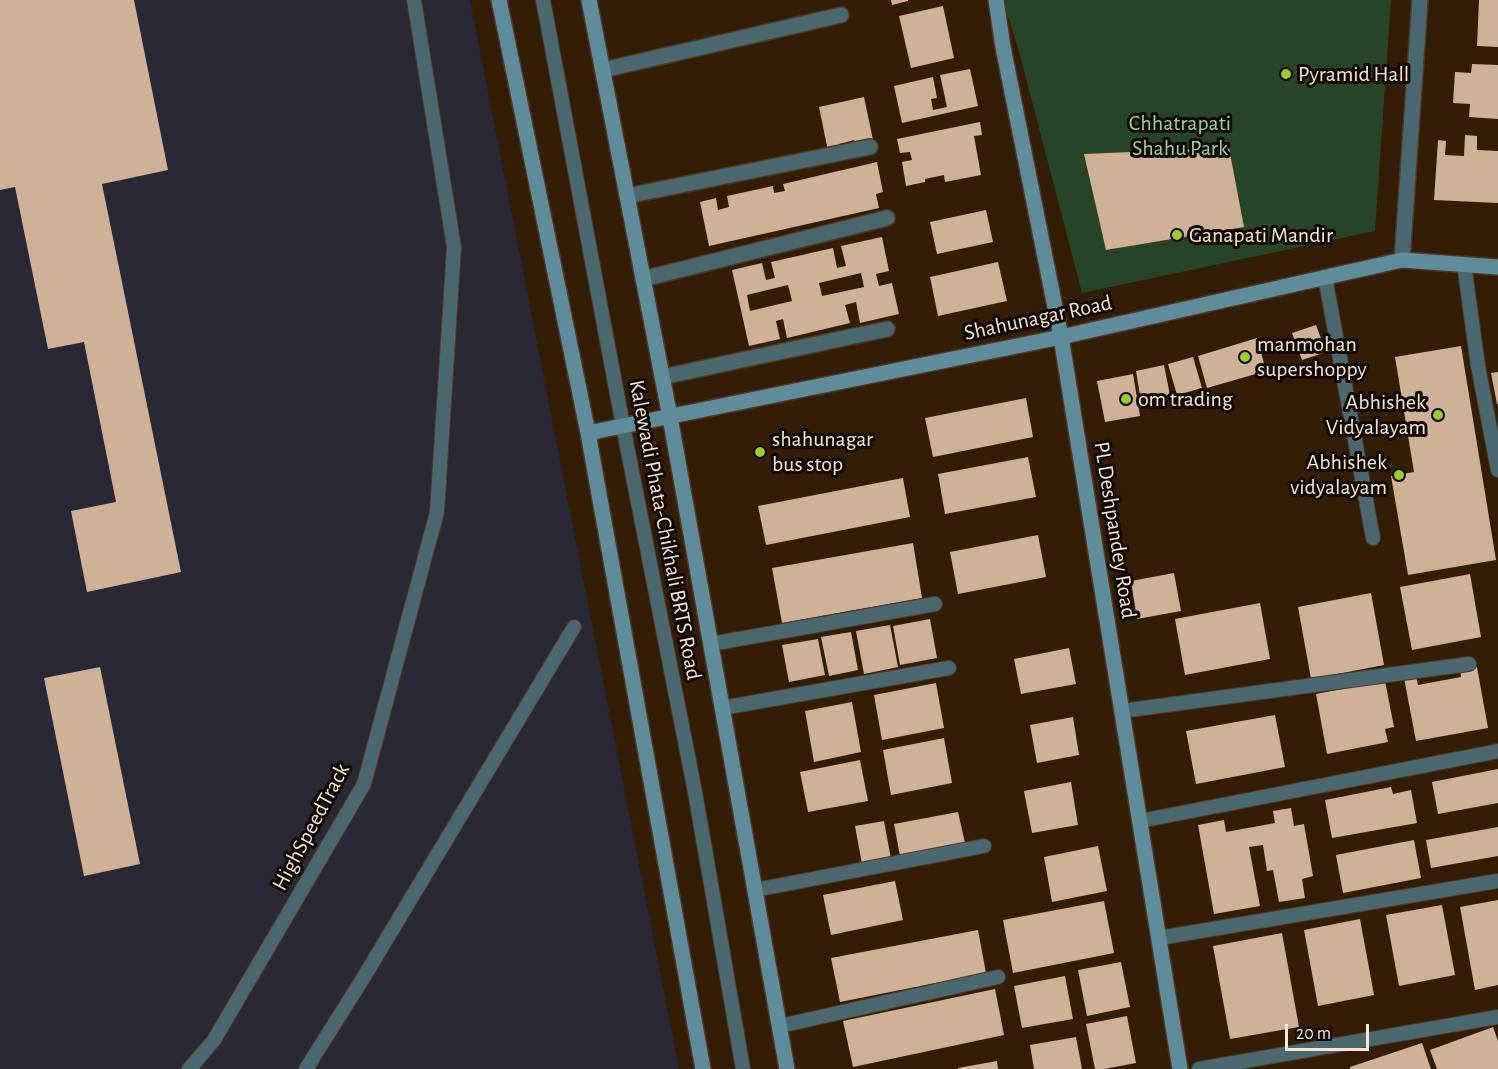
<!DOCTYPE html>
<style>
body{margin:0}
#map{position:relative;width:1498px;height:1069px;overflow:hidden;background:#331d06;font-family:"Alegreya Sans",sans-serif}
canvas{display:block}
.scale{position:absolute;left:1285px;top:1024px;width:84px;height:27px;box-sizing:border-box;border:3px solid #f5e6d9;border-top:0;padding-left:8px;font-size:18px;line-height:21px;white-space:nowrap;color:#f5e6d9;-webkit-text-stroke:4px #130903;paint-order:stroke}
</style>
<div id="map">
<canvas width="1498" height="1069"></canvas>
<div class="scale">20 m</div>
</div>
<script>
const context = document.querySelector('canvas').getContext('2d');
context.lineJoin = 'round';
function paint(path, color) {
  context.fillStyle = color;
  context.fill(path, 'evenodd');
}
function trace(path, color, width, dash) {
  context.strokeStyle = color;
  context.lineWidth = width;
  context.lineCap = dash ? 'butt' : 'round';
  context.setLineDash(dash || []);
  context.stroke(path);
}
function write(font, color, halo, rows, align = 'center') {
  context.font = font + ' "Alegreya Sans",sans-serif';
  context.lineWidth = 6;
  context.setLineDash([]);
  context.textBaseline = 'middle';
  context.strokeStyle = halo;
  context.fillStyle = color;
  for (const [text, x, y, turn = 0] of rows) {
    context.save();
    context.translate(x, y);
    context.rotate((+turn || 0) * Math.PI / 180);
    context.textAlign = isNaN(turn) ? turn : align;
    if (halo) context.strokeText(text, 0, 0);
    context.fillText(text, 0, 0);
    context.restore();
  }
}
paint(new Path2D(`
 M0 0H470L679 1069H0Z`), '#2a2737');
paint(new Path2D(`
 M1003 0H1391L1375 231 1082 293 1020 55Z`), '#274526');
paint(new Path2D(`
 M0 0H134L168 170 102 184 181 572 87 592 71 511 116 502 84 342 48 349 15 187 0 190Z
 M891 0H908V1L892 5Z
 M1479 0H1498V47L1477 46Z
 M943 6 954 58 911 68 899 16Z
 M1472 64 1498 65V119L1469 117 1470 104 1453 103 1455 72 1471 73Z
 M970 69 978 106 902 123 894 86 933 77 937 98 931 99 933 110 947 107 940 75Z
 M864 97 873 140 855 144 854 140 839 144 840 148 828 151 819 107Z
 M980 122 982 135 974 136 981 175 945 182 944 175 925 179V182L906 186 902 162 912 160 910 152 900 153 897 139Z
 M1465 135 1477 136V150L1498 151V203L1434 200 1438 140 1446 141 1445 155 1464 156Z
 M1229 148 1244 227 1106 250 1084 154Z
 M877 162 883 192 876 194 879 208 709 246 700 202 716 198 718 210 729 207 727 196 773 186 774 193 785 191 783 184Z
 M986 210 993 242 937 254 930 222Z
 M882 237 889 271 876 274 879 286 892 283 899 314 860 323 856 302 845 305 850 323 787 338 783 319 776 321 780 339 749 346 732 270 762 263 766 280 775 278 771 262 833 248 837 268 846 266 841 246ZM861 273 864 287 822 296 819 283ZM788 285 792 301 750 311 747 295Z
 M998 262 1007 301 938 316 930 277Z
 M1316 325 1326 352 1302 360 1292 333Z
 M1257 338 1266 371 1207 388 1198 356Z
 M1461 346 1496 560 1408 575 1391 476 1414 472 1395 357Z
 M1193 357 1202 388 1177 395 1168 364Z
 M1164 365 1170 395 1141 401 1136 371Z
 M1498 372V404H1497L1491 373Z
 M1133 374 1140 416 1105 422 1097 381Z
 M1026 398 1033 437 933 457 925 418Z
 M1028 457 1036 497 945 514 938 474Z
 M903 478 910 517 766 545 758 506Z
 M1038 535 1046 577 958 594 950 552Z
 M913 543 922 598 782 623 772 568Z
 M1174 573 1181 611 1137 619 1131 581Z
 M1470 574 1481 637 1412 650 1400 587Z
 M1371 593 1384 665 1311 679 1298 607Z
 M1260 603 1270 659 1185 675 1175 619Z
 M930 619 937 658 900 665 893 626Z
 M890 625 898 667 864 674 856 631Z
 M851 632 858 670 829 676 821 637Z
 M818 639 825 675 789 682 782 645Z
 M1069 648 1076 684 1021 694 1014 659Z
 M100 667 140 864 84 876 44 678Z
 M1477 667 1488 728 1416 741 1404 678 1416 676 1418 685 1461 677 1460 670Z
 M1385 681 1394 727 1385 729 1388 742 1327 754 1316 694Z
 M936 683 944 728 882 740 874 695Z
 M852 702 861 752 814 762 805 711Z
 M1275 715 1285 767 1196 784 1186 731Z
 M1073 717 1079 755 1037 763 1030 725Z
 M944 738 952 783 891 795 883 750Z
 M860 760 868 801 808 812 800 772Z
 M1498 769V803L1438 814 1432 782Z
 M1071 782 1078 825 1032 833 1024 791Z
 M1391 787 1393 794 1411 790 1417 823 1332 838 1325 800Z
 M1291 808 1294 826 1304 824 1313 876 1302 879 1305 898 1279 902 1273 870 1267 871 1263 845 1249 847 1260 906 1214 914 1198 825 1224 820 1226 832 1275 823 1273 811Z
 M958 812 965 843 900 856 894 824Z
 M884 821 891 859 862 864 855 826Z
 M1498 827V856L1431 868 1426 840Z
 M1414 840 1421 878 1343 893 1336 855Z
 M1098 846 1107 891 1052 902 1044 857Z
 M895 881 903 920 831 935 823 895Z
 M1498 900V985L1475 990 1460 907Z
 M1104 901 1114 953 1013 973 1003 920Z
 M1442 905 1455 975 1399 986 1386 915Z
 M1360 919 1374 995 1318 1006 1304 930Z
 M978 930 986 973 840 1002 831 958Z
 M1282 933 1299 1027 1230 1039 1213 946Z
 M1121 962 1130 1007 1087 1016 1078 970Z
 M1065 976 1073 1019 1022 1028 1014 986Z
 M995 989 1004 1035 853 1067 843 1021Z
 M1127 1016 1136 1063 1104 1069H1095L1086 1024Z
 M1493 1027 1498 1041V1069H1437L1430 1050Z
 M1076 1037 1082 1069H1034L1030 1045Z
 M1422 1043 1431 1069H1350V1067Z
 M997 1061 998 1069H958V1068Z`), '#ceb197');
const lane = new Path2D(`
 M543 0 623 426 695 792 743 1069
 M1464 264 1478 366 1498 470
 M1325 277 1373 538
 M711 644 935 604
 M722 708 949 668
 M1122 711 1469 664
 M1140 821 1498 751
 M755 890 984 846
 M1159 938 1498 881
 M780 1026 998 977
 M189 1069 214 1040 364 784 437 512 454 247 414 0
 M306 1069 362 980 574 627
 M1199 1069 1498 1017`);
const street = new Path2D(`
 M603 70 841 15
 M627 196 870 147
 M1402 260 1420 0
 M643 279 887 218
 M662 377 887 329`);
const secondary = new Path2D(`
 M499 0 588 433 703 1069
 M589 0 670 417 787 1069
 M996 0 1003 47 1061 337 1180 1069
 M588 433 1061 337 1402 260 1498 267`);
trace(lane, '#4e3924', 16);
trace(street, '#4e3924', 18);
trace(secondary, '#4e3924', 18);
trace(lane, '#4b6770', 14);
trace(street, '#4b6770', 15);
trace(secondary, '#608d9c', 15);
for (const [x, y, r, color] of [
 [1286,74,6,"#9cca32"],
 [1177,235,6,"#9cca32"],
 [1245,357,6,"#9cca32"],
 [1126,399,6,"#9cca32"],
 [1438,415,6,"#9cca32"],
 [760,452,6,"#9cca32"],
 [1399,475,6,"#9cca32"]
]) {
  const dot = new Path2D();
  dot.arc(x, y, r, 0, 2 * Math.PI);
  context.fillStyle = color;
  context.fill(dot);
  trace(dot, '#130903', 2);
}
write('22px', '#f5e6d9', '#130903', [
 ["Pyramid Hall",1298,74],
 ["Ganapati Mandir",1189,235],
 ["manmohan",1257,344],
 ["supershoppy",1257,369],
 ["om trading",1138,399],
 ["Abhishek",1426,402,"right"],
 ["Vidyalayam",1426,427,"right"],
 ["shahunagar",772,439],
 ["bus stop",772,464],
 ["Abhishek",1387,462,"right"],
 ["vidyalayam",1387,487,"right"]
], 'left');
write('22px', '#99d695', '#130903', [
 ["Chhatrapati",1180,123],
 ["Shahu Park",1180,148]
]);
write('22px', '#f5e6d9', '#130903', [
 ["Shahunagar Road",1038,318,-12],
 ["Kalewadi Phata-Chikhali BRTS Road",665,530,79],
 ["PL Deshpandey Road",1115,530,81],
 ["HighSpeedTrack",311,827,-62]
]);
</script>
